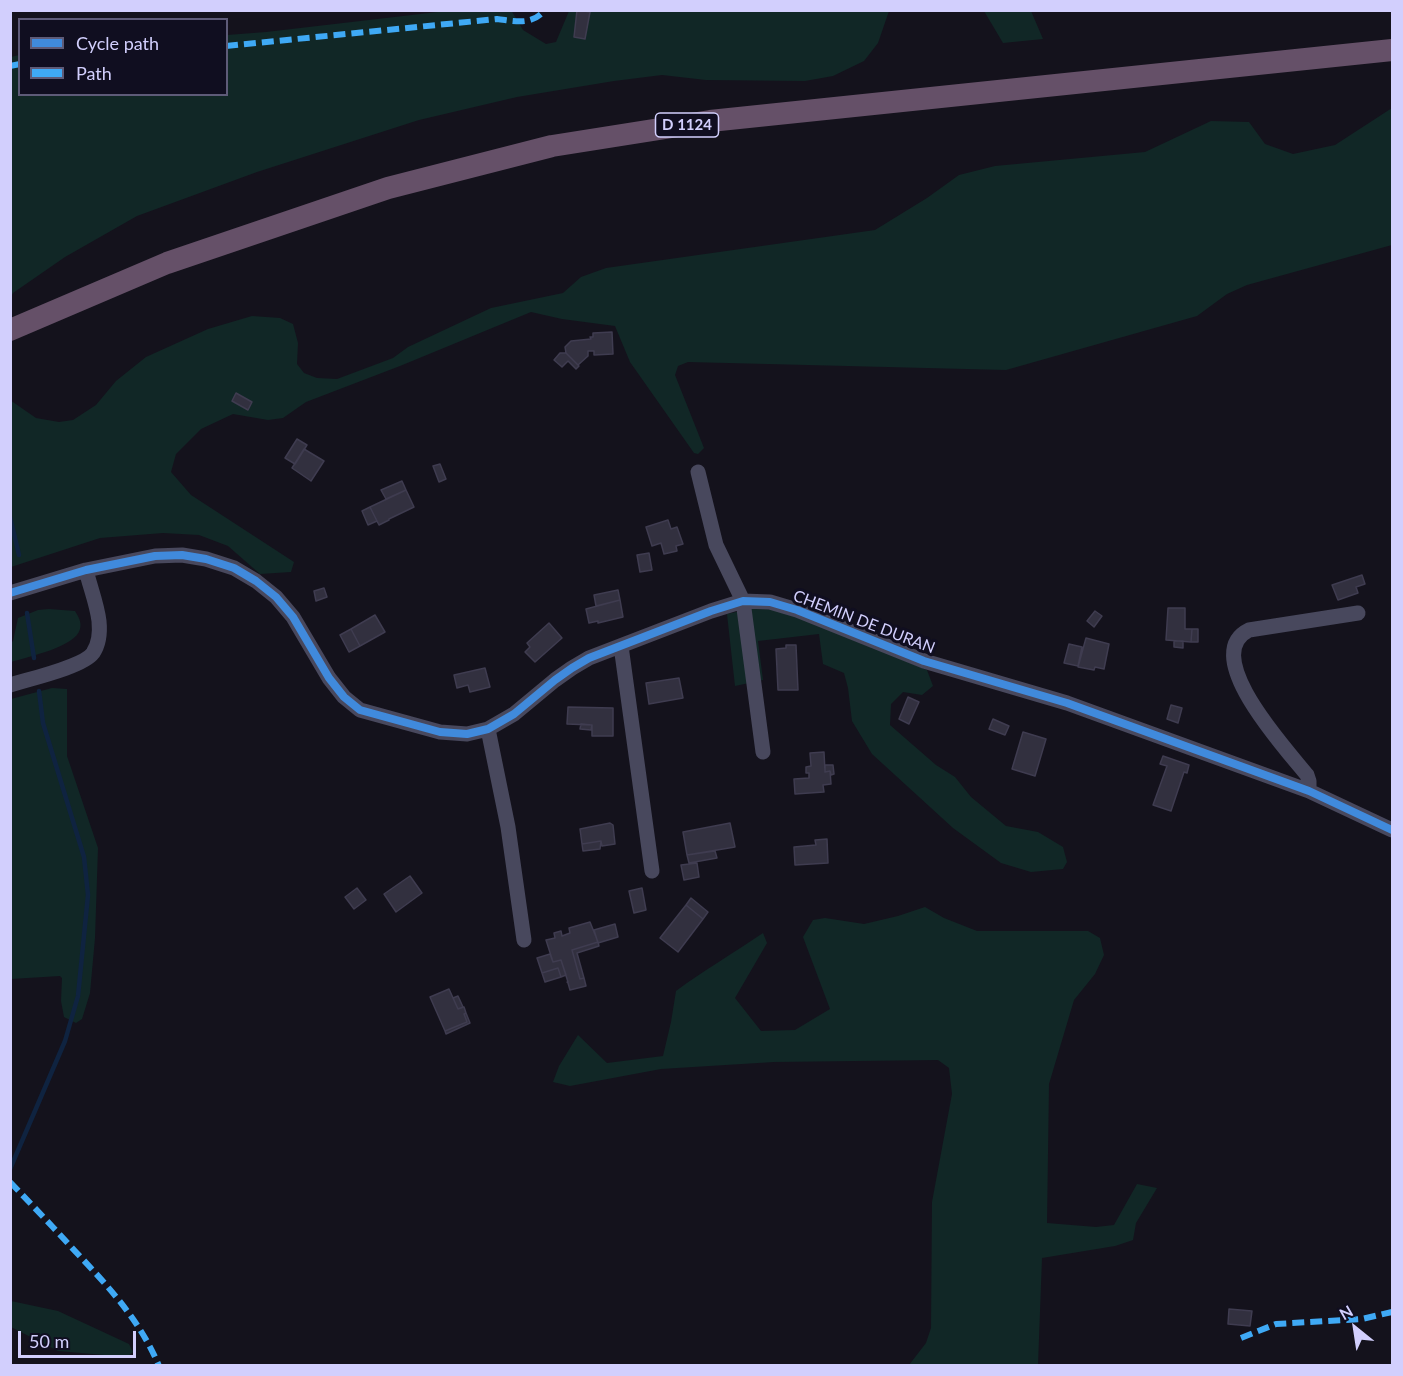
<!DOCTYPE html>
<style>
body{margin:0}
#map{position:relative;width:1403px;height:1376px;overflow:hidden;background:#14121c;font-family:Lato,sans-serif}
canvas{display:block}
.frame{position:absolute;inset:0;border:12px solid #d2cffd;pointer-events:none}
.legend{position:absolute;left:18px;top:18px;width:210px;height:78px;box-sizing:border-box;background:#100e20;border:2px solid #5e5b78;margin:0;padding:8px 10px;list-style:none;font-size:18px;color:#d2cffd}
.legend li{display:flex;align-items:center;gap:12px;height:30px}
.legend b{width:30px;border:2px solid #5e5b78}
.north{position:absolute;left:1325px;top:1298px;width:60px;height:60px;-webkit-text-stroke:4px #100e20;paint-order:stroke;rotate:330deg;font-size:16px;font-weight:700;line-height:24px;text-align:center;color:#d2cffd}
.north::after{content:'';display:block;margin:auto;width:21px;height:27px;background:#d2cffd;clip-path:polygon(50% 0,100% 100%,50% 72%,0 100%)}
.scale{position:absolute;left:18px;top:1331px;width:118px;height:27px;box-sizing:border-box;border:3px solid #d2cffd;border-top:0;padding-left:8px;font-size:18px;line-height:21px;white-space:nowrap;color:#d2cffd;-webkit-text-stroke:4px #100e20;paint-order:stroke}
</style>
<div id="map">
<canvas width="1403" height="1376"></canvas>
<div class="frame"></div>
<ul class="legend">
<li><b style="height:8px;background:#408adc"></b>Cycle path</li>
<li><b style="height:8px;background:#3fa9f5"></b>Path</li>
</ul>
<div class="north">N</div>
<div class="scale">50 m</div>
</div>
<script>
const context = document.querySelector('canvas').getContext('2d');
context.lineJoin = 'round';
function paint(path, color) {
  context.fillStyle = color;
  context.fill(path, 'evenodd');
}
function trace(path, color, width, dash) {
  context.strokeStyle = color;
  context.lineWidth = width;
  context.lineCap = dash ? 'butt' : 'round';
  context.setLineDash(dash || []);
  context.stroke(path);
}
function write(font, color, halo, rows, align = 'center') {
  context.font = font + ' Lato,sans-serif';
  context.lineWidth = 6;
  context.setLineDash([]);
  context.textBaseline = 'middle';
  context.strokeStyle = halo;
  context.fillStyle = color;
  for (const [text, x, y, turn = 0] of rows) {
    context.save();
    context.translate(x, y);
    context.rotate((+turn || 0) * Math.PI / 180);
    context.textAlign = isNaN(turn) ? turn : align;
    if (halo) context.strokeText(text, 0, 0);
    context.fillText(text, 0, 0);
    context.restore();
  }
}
paint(new Path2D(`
 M511 10 523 30 546 44 556 42 569 11H889L878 43 864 61 833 76 805 81 706 80 662 75 614 81 517 97 419 120 257 172 137 216 65 257 13 293 11 297V57L19 55 20 94H226L227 35 266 32 446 11Z
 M984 11H1031L1043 39 1003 43Z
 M1392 108V245L1247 285 1227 294 1197 316 1006 370 688 362 678 366 675 375 704 448 698 454 694 453 630 362 615 326 562 319 531 312 400 366 306 402 283 418 268 420 233 414 201 429 176 454 171 472 191 495 294 562 291 572 260 574 228 546 199 535 163 533 100 538 11 567 10 400 36 418 59 422 73 420 96 405 116 381 146 357 208 329 252 316 280 318 293 324 298 343 297 364 304 373 317 378 337 379 393 358 408 347 491 308 563 293 581 277 606 268 875 230 927 198 959 175 995 166 1145 152 1211 121 1249 122 1265 144 1293 154 1335 145Z
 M755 608 773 609 797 615 927 670 933 686 922 695 903 692 891 704 890 725 936 765 955 777 971 797 1006 826 1038 832 1063 847 1067 862 1063 869 1031 872 1001 863 953 828 872 754 852 721 848 688 844 673 823 664 819 634 758 641 763 680 735 686 727 614Z
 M49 609 75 611C78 616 82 622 80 629 76 647 27 657 11 662V643L13 641 18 618 38 610Z
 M52 688 67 689V756L98 848 95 938 90 993 82 1019 76 1023 64 1017 61 1001 62 978 60 976 11 979V699Z
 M925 907 944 918 977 931H1088L1100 938 1104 955 1095 974 1074 1000 1049 1084 1047 1223 1096 1227 1114 1225 1137 1184 1157 1188 1136 1223 1133 1240 1115 1246 1042 1258 1038 1365H909L926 1343 931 1328 932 1202 952 1094 949 1068 938 1060 774 1062 661 1069 570 1086 553 1082 559 1066 578 1035 607 1063 663 1056 671 1022 676 991C704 970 734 953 763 933L767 943 735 998 761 1031 795 1030 830 1009 803 937 813 920 825 918 864 924 898 916Z
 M11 1301 58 1311 129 1344 133 1352 127 1357 58 1351 11 1327Z`), '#112726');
trace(new Path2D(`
 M10 517 19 555
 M27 613 34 658
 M10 1169 65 1041 78 996 88 895 84 857 43 723 39 691`), '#0f2340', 4.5);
const building = new Path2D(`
 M577 10 590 12 585 39 574 37Z
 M612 332 613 354 594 355V351H588V356L578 365 566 353 565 347 571 341 591 339 590 337H593V333Z
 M560 353H566L579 366 576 369 568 361 562 367 554 360Z
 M236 393 252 402 248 410 232 401Z
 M297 439 307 445 295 464 285 458Z
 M304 449 324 461 311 481 292 468Z
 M440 464 446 479 439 482 433 466Z
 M402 481 406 490 386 499 381 490Z
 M406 490 414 507 389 519V520L379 525 370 507Z
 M370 507 377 521 368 525 362 511Z
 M668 520 671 529 677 527 683 544 676 546 677 551 664 554 661 543 652 546 646 527Z
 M649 553 652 570 640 572 637 555Z
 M1362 575 1365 584 1356 587 1358 593 1338 600 1332 585Z
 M324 588 327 597 316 601 314 591Z
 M618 590 620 600 596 606 594 595Z
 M620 600 623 617 598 623V621L589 623 586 609Z
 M1168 608H1185V629H1192L1191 642 1166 640Z
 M1095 611 1102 616 1094 627 1087 621Z
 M375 615 385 632 360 646 351 629Z
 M549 623 562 638 535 662 525 652 530 647 527 643Z
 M351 629 360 646 349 652 340 635Z
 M1192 629H1198V642H1191Z
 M1086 638 1109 644 1104 669 1095 667 1094 670 1078 667Z
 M1174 641H1183V648L1174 647Z
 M1069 644 1082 647 1078 666 1064 663Z
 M786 645H796L798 690H778L776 649 786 648Z
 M485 668 490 687 470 692 468 685 457 688 454 675Z
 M679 678 683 698 649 704 646 683Z
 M908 697 919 702 909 724 899 719Z
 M1171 705 1182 708 1178 723 1167 719Z
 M568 707 613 708V736H592V725L567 724Z
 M993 719 1009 726 1005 735 989 729Z
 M581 724 592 725 591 730 580 729Z
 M1023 732 1046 739 1035 776 1012 769Z
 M824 752 825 772 830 771 831 784 823 785 824 792 795 794 794 779 809 778V773H806V767L811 766 810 753Z
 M1163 756 1189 765 1187 773 1184 772 1171 811 1153 805 1167 766 1160 764Z
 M825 765H833L834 774 831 775 830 771 825 772Z
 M610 823 613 825 615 844 602 846 601 841 582 844 580 829Z
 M730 823 735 847 687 855 683 832Z
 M827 839 828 863 795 865 794 847 816 845 815 840Z
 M601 841 600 849 583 851 582 844Z
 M715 851 717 858 689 863 687 855Z
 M697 863 699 877 684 880 681 865Z
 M410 876 422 893 396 912 384 894Z
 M357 888 366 900 354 909 345 897Z
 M642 888 646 910 634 913 629 891Z
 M691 898 708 912 703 919 686 905Z
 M686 905 703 919 678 952 660 938Z
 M590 922 598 942 572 950 580 979 584 978 586 986 570 990 568 983 567 982H568L561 960 553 962 546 940 555 938 554 933 561 931 562 936 570 933 569 928Z
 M615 924 618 937 598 943 594 930Z
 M598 942 599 946 577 953 584 978 580 979 572 950Z
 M550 954 553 962 561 960 566 975 561 977 558 968 542 973 537 958Z
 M558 968 561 977 545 982 542 973Z
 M449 989 458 1009 464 1007 466 1013 464 1014 467 1022 445 1031 430 997Z
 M458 996 463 1007 458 1009 453 998Z
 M466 1013 470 1023 446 1034 445 1031 467 1022 464 1014Z
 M1229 1309 1252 1311 1250 1326 1228 1324Z`);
paint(building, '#32303f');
trace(building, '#3f3c50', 1.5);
trace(new Path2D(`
 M698 472 716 545 743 601 763 752
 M10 593 86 570 155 556 182 555 206 559 234 568 256 581 276 597 293 617 329 678 344 697 360 710 440 732 467 734 488 729 514 714 555 680 572 668 589 658 711 611 743 601 770 602 797 610 924 661 1067 703 1309 791 1392 830
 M621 646 652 871
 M10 685C29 679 83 667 93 653 99 644 100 631 99 621 97 604 90 587 86 570
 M488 729 508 827 524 940
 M1309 791V781L1307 775C1288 751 1198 655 1249 630L1358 613`), '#48485d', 15);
trace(new Path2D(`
 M10 330 167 263 388 188 552 146 710 121 1392 50`), '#655068', 22);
trace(new Path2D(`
 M226 46 497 19C516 21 531 26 545 10
 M10 66 20 64
 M10 1182C32 1205 53 1227 74 1250 107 1285 140 1320 159 1366
 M1241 1338 1276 1324 1362 1319 1392 1312`), '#3fa9f5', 6, [12, 6]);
trace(new Path2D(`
 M10 593 86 570 155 556 182 555 206 559 234 568 256 581 276 597 293 617 329 678 344 697 360 710 440 732 467 734 488 729 514 714 555 680 572 668 589 658 711 611 743 601 770 602 797 610 924 661 1067 703 1309 791 1392 830`), '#408adc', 8);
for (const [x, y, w] of [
 [687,125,63]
]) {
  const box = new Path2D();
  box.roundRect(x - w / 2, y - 12, w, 24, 4.5);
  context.fillStyle = '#100e20';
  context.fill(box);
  trace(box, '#d2cffd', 1.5);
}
write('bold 15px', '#d2cffd', null, [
 ["D 1124",687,125]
]);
write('16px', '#d2cffd', '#100e20', [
 ["CHEMIN DE DURAN",864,622,21]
]);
</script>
